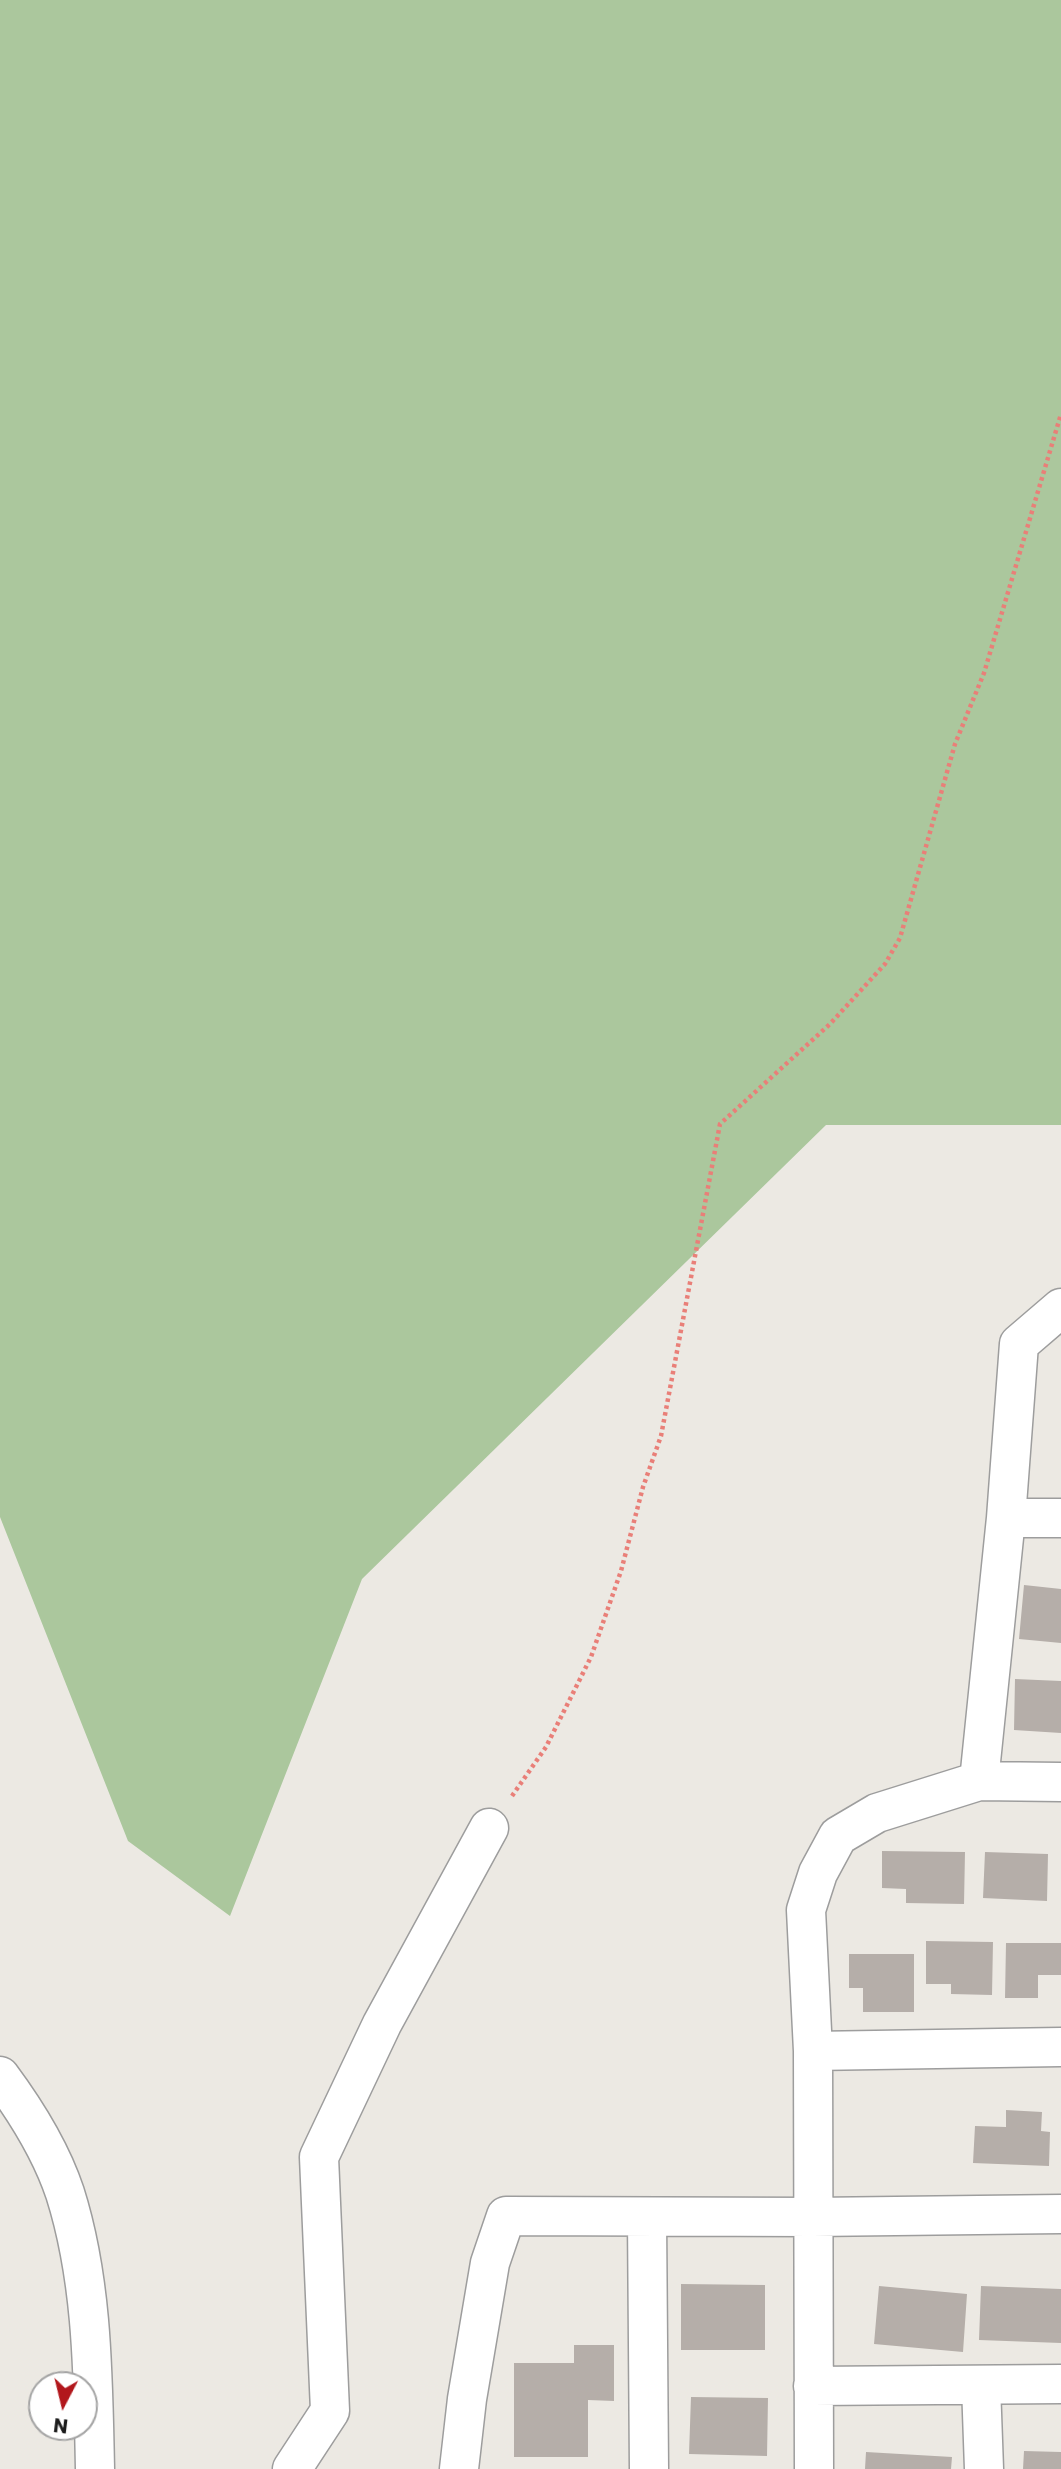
<!DOCTYPE html>
<style>
body{margin:0}
#map{position:relative;width:1061px;height:2469px;overflow:hidden;background:#ece9e3;font-family:Poppins,sans-serif}
canvas{display:block}
.north{position:absolute;left:28px;top:2371px;width:70px;height:70px;box-sizing:border-box;background:#fff;border:2px solid #a4a4a4;border-radius:50%;rotate:187deg;font-size:19px;font-weight:700;line-height:28px;text-align:center;color:#1c1c1c}
.north::after{content:'';display:block;margin:auto;width:24px;height:32px;background:#b2171c;clip-path:polygon(50% 0,100% 100%,50% 72%,0 100%)}
</style>
<div id="map">
<canvas width="1061" height="2469"></canvas>
<div class="north">N</div>
</div>
<script>
const context = document.querySelector('canvas').getContext('2d');
context.lineJoin = 'round';
function paint(path, color) {
  context.fillStyle = color;
  context.fill(path, 'evenodd');
}
function trace(path, color, width, dash) {
  context.strokeStyle = color;
  context.lineWidth = width;
  context.lineCap = dash ? 'butt' : 'round';
  context.setLineDash(dash || []);
  context.stroke(path);
}
paint(new Path2D(`
 M0 0H1061V1125H826L362 1579 230 1916 128 1841 0 1517Z`), '#abc79d');
paint(new Path2D(`
 M1024 1585 1061 1589V1643L1019 1639Z
 M1015 1679 1061 1681V1733L1014 1730Z
 M882 1851 965 1852 964 1904 906 1903V1889L882 1888Z
 M985 1852 1048 1854 1047 1901 983 1898Z
 M926 1941 993 1942 992 1995 951 1994V1984H926Z
 M1006 1943H1061V1975H1038V1998H1005Z
 M849 1954H914V2012H863V1988H849Z
 M1006 2110 1042 2112 1041 2131 1050 2132 1049 2166 973 2163 975 2126 1006 2127Z
 M681 2284 765 2285V2350H681Z
 M879 2286 967 2294 963 2352 874 2344Z
 M981 2286 1061 2289V2343L979 2340Z
 M574 2345H614V2401L588 2400V2457H514V2363H574Z
 M691 2397 768 2398 767 2456 689 2454Z
 M1024 2451 1061 2452V2469H1023Z
 M866 2452 952 2457 951 2469H865Z`), '#b5aea9');
const minor = new Path2D(`
 M1006 1518H1061
 M979 1781 1006 1518 1019 1344 1061 1308
 M813 2051 1061 2047
 M0 2076C26 2111 51 2151 65 2193 93 2281 93 2377 95 2469
 M647 2218 649 2469
 M981 2385 984 2469
 M813 2386 1061 2384
 M292 2469 330 2411 319 2157 382 2024 489 1828
 M459 2469 467 2399 490 2263 506 2216 813 2217 1061 2214
 M814 2469 813 2051 806 1910 818 1873 838 1836 877 1813 979 1781 1061 1782`);
trace(minor, '#9d9d9d', 41);
trace(new Path2D(`
 M512 1796 546 1747 591 1657 621 1571 643 1487 661 1436 720 1124 830 1024 885 964 900 938 955 744 984 673 1061 414`), '#e97f78', 4.5, [3.5, 3.5]);
trace(minor, '#fff', 38);
</script>
